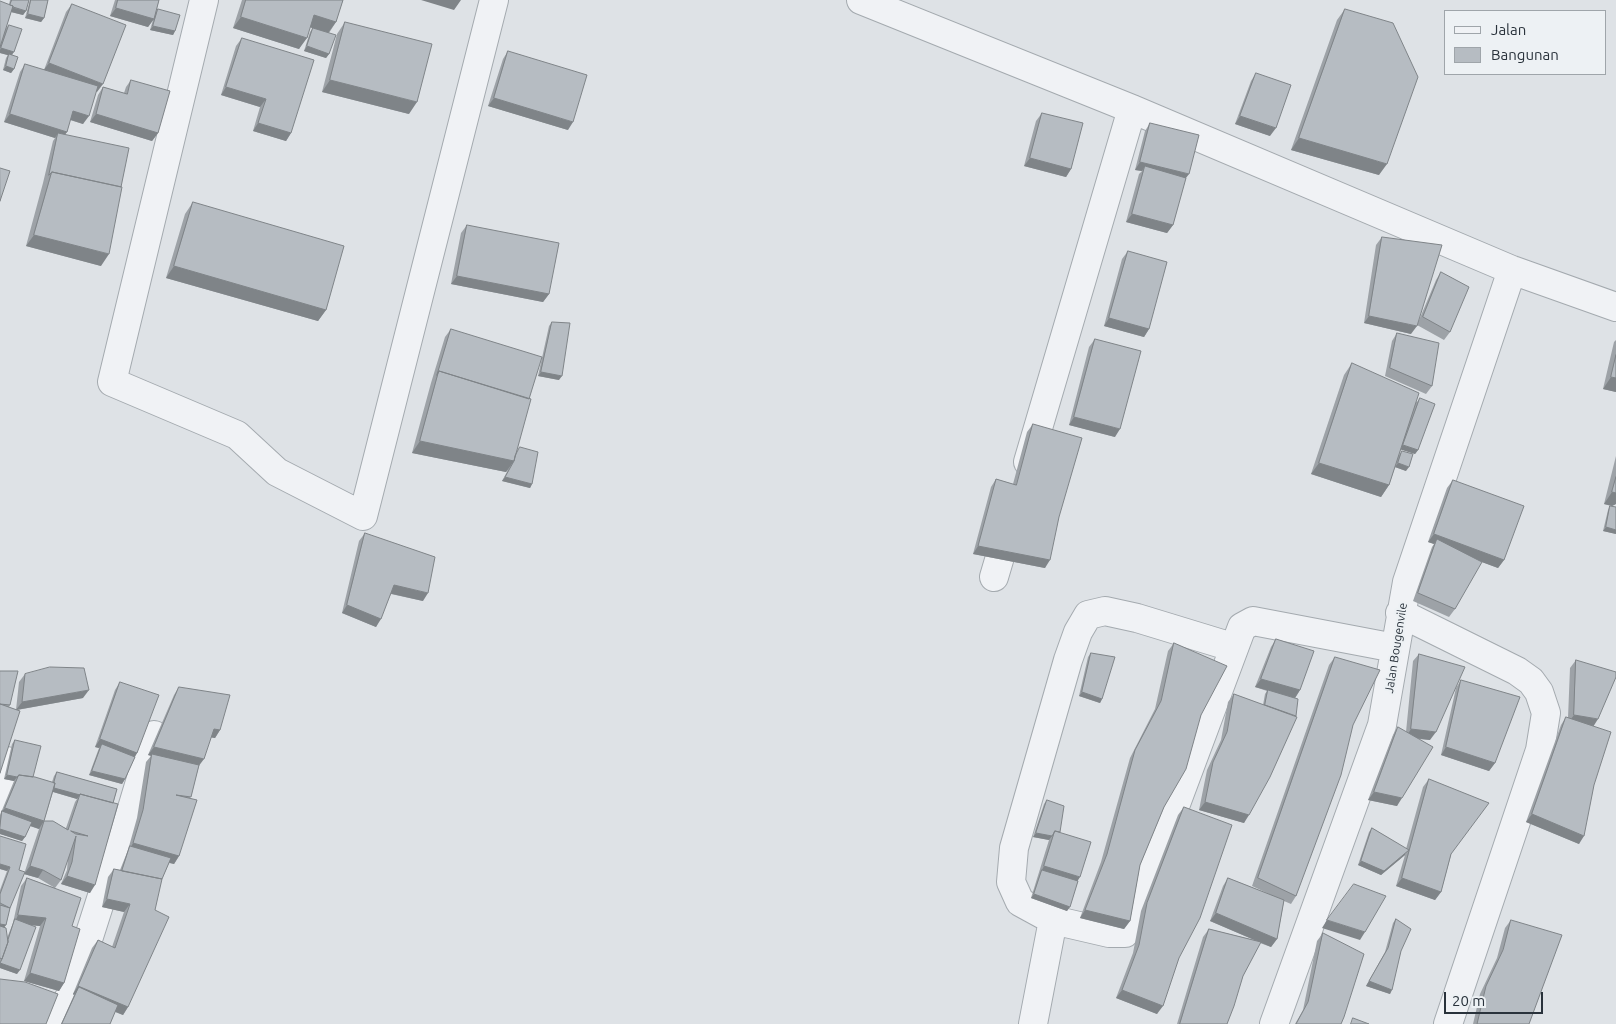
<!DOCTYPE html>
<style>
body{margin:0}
#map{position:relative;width:1616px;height:1024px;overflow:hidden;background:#dee2e6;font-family:Ubuntu,sans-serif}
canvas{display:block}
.legend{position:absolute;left:1444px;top:10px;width:162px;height:65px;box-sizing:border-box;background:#edf1f4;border:1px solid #9fa5aa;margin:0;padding:6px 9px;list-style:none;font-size:15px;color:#29323b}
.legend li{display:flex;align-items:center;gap:10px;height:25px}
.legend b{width:25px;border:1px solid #9fa5aa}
.scale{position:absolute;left:1444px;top:992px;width:99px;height:22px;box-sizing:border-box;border:2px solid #29323b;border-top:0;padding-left:6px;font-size:15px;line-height:18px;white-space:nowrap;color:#29323b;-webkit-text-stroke:4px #edf1f4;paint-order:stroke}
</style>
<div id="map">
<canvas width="1616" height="1024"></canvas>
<ul class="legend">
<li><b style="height:6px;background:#f0f2f5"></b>Jalan</li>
<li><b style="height:14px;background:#b6bcc2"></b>Bangunan</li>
</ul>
<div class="scale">20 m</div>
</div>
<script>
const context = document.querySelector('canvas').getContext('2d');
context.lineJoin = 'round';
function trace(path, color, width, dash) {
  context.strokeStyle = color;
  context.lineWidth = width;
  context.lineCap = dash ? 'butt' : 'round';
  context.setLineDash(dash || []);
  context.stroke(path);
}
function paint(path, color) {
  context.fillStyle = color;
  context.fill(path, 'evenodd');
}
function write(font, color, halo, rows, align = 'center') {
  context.font = font + ' Ubuntu,sans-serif';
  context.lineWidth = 4.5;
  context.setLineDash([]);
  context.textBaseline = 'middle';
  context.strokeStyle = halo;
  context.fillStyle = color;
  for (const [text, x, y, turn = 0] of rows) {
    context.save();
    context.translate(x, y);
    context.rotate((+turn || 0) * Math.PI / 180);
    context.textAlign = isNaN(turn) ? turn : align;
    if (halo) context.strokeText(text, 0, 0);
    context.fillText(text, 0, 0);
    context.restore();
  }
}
const street = new Path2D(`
 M204 0 112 382 237 435 277 472 363 516 494 0
 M861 0 1132 109 1512 270 1616 307
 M1028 462 1132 109
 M994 577 1010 523
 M1400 613 1517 671 1531 681 1539 692 1546 713 1540 750 1448 1024
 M1232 647 1137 618 1105 611 1088 615 1078 632 1068 660 1014 848 1011 882 1020 902 1053 920 1109 933H1125L1137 908 1242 627 1253 621 1395 648
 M0 803 7 761
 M58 1024 71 993 108 877 121 845 154 735
 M1033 1024 1053 920
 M1274 1024 1382 725 1407 582 1512 270`);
trace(street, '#a4aaaf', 30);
trace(street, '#f0f2f5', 28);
paint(new Path2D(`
 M10 0H29L26 11 23 15 11 12 6 28 9 25 14 69 11 73 3 70 6 58 8 55 0 53V47Z
 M30 0H48L44 18 41 22 25 18Z
 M115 0H159L156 12 158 9 175 31 173 35 150 30 153 20 148 27 110 16Z
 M242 0H343L336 22 329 33V54L326 58 304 51 310 32 313 28 310 27 299 49 233 28Z
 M72 4 97 92H96L83 124 70 120 67 132 65 134 101 266 26 246 43 183 53 141 55 138 4 122 20 72 25 64 44 70 66 12Z
 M1345 9 1379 175 1291 150 1337 20Z
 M345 22 409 114 322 92 337 34Z
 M242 38 291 133 286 141 253 131 260 107 221 95 236 46Z
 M508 51 568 130 488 106 503 59Z
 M1256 73 1270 136 1235 124 1251 81Z
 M131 80 158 133 152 141 90 122 98 95 103 87 124 93 126 87Z
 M1042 113 1071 169 1066 177 1024 166 1036 121Z
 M1150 123 1185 179 1173 225 1167 233 1126 222 1139 174 1142 171 1135 170 1145 131Z
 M193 202 326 310 318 321 166 278 185 214Z
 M467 225 549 294 543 302 451 284 461 233Z
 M1382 237 1411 334 1364 323 1376 245Z
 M1128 251 1149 329 1144 337 1104 326 1122 259Z
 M1441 272 1450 332 1444 340 1417 325 1436 280Z
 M552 322 559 380 538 376 549 326Z
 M451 329 529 399 516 454 520 447 532 484 530 488 502 481 508 470 506 472 412 453 431 383 445 337Z
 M1397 333 1432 386 1426 394 1385 376 1392 341Z
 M1095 339 1115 437 1069 425 1089 347Z
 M1616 340V392L1603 389 1614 342Z
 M1352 363 1417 402 1420 398 1418 450 1415 454 1401 449 1389 485 1381 497 1311 474 1344 375Z
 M1033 424 1059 517 1045 568 973 554 991 487 996 479 1013 484 1027 432Z
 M1402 451 1406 471 1395 467 1399 455Z
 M1616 456V504L1612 506 1604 504Z
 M1453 480 1504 560 1498 568 1477 560 1455 609 1449 617 1413 601 1432 547 1434 544 1428 542 1447 488Z
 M1610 506 1616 534 1603 531 1608 510Z
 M365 533 423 601 391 594 376 627 342 613 359 541Z
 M1276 639 1300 690 1295 698 1244 823 1199 810 1207 770 1221 740 1228 702 1234 694 1263 705 1265 694 1267 691 1255 687 1271 647Z
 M1174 643 1201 715 1164 807 1140 865 1130 921 1124 929 1080 918 1101 862 1130 758 1155 709 1168 651Z
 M1091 653 1102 699 1100 703 1079 696 1088 657Z
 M1419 654 1430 740 1418 739 1397 806 1368 800 1393 735 1398 727 1406 732 1413 661Z
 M1335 657 1353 725 1296 896 1291 904 1284 901 1277 939 1271 947 1260 943 1243 976 1227 1024H1177L1203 937 1209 929 1254 940 1210 921 1223 886 1228 878 1269 894 1252 886 1329 665Z
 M1576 660 1593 726 1594 785 1579 844 1526 822 1561 725 1566 717 1568 718 1570 668Z
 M0 671 10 705 9 707 16 710 19 682 25 674 83 698 17 710 0 773Z
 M1461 680 1495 763 1489 771 1441 755 1456 688Z
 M120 682 137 753 135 757 125 779 122 784 89 775 99 748 95 747 115 690Z
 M179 687 220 730 215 738 211 737 199 766 190 798 179 856 174 864 169 863 162 879 128 1007 123 1015 115 1012 110 1024H61L74 995 73 994 92 948 98 940 112 947 124 912 102 907 108 877 114 869 120 870 128 850 137 818 146 762 151 756 148 755 174 695Z
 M15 740 33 777 52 782 54 776 57 772 117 789 90 893 61 884 67 870 68 858 61 880 55 888 72 926 64 983 59 991 24 981 40 926 32 925 17 974 0 968V890L7 871 0 869V836L19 870 6 925 4 927 7 938 13 923 21 886 27 878 55 888 38 878 24 874 39 829 30 826 25 837 22 841 0 834V815L14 781 4 779 12 744ZM53 792 77 799 75 802 66 828 44 821Z
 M1429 779 1451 855 1441 892 1435 900 1396 886 1405 855 1381 875 1358 865 1369 832 1372 828 1406 849 1423 787Z
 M1047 800 1060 832 1078 881 1067 911 1031 898 1049 840 1033 837 1044 804Z
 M1184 807 1179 958 1157 1014 1116 998 1133 953 1141 911 1178 815Z
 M1396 919 1401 951 1390 994 1366 986 1385 952 1393 923Z
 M1511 920 1529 1024H1473L1480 994 1497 958 1505 928Z
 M1323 933 1341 1024H1295L1303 1010 1317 941Z`), '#9da2a7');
paint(new Path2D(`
 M421 0H461L454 10Z
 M10 7 26 11 23 15 7 11Z
 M116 8 154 19 148 27 110 16Z
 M28 14 44 18 41 22 25 18Z
 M314 15 336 22 328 33 306 26Z
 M241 17 307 38 299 49 233 28Z
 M153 26 175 31 173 35 150 30Z
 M307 46 329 54 326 58 304 51Z
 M1 48 14 52 11 56 0 53V50Z
 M49 63 103 84 97 92 43 71Z
 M6 66 14 69 11 73 3 70Z
 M330 80 417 102 409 114 322 92Z
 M226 87 266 99 260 107 221 95Z
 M494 98 573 122 568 130 488 106Z
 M73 111 89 116 83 124 68 119Z
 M10 114 67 132 61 140 58 133 55 138 4 122Z
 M96 114 158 133 152 141 90 122Z
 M1240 116 1276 128 1270 136 1235 124Z
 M258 123 291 133 286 141 253 131Z
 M1299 138 1387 164 1379 175 1291 150Z
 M1030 158 1071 169 1066 177 1024 166Z
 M1140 162 1189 174 1183 182 1145 166 1142 171 1135 170Z
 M1132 214 1173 225 1167 233 1126 222Z
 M34 235 109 254 101 266 26 246Z
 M174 266 326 310 318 321 166 278Z
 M457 276 549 294 543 302 451 284Z
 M1369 316 1417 326 1411 334 1364 323Z
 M1109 318 1149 329 1144 337 1104 326Z
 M541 372 562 376 559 380 538 376Z
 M1611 377 1616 378V392L1603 389Z
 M1074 417 1120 429 1115 437 1069 425Z
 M420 441 514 461 506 472 412 453Z
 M1402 445 1418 450 1415 454 1399 449Z
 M1319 463 1389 485 1381 497 1311 474Z
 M1398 463 1409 467 1406 471 1395 467Z
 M505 477 532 484 530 488 502 481Z
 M1612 492 1616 493V504L1612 506 1604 504Z
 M1606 527 1616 530V534L1603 531Z
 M1434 534 1504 560 1498 568 1435 545 1437 539 1434 544 1428 542Z
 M978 546 1050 560 1045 568 973 554Z
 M394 585 428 593 423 601 388 593Z
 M347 605 381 619 376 627 342 613Z
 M1261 679 1300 690 1295 698 1255 687Z
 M89 690 83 698 16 710 22 702Z
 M1082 692 1102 699 1100 703 1079 696Z
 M1574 715 1598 719 1593 727 1568 723Z
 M214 729 220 730 215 738 208 737Z
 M1411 729 1436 732 1430 740 1406 737Z
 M100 739 137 753 132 761 102 744 99 748 95 747Z
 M154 747 204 759 198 767 148 755Z
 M1446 747 1495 763 1489 771 1441 755Z
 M92 771 125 779 122 784 89 775Z
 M7 775 17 777 14 781 4 779Z
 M53 787 80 795 77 799 50 791Z
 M1374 792 1402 798 1397 806 1368 800Z
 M1205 802 1249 815 1244 823 1199 810Z
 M5 808 44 821 39 829 2 816V811Z
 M1532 814 1584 836 1579 844 1526 822Z
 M0 829 25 837 22 841 0 834Z
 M1036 833 1052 836 1049 840 1033 837Z
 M133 843 179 856 174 864 129 851Z
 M1405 853V855L1381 875 1358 865 1361 861Z
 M0 864 10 867 7 871 0 869Z
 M30 866 43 870 38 878 24 874Z
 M1044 866 1080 877 1075 885 1042 870Z
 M67 876 95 885 90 893 61 884Z
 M1402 878 1441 892 1435 900 1396 886Z
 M1034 894 1070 907 1067 911 1031 898Z
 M107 899 130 904 124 912 102 907Z
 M1085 910 1130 921 1124 929 1080 918Z
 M1216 913 1277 939 1271 947 1210 921Z
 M18 915 46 918 40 926 14 924Z
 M1327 920 1365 932 1360 940 1322 928Z
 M0 924 6 925 3 929 0 928Z
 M0 963 20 970 17 974 0 968Z
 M30 973 64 983 59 991 24 981Z
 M1369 981 1392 990 1390 994 1366 986Z
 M78 986 128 1007 123 1015 76 995 79 987 74 995 73 994Z
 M1122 990 1163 1006 1157 1014 1116 998Z`), '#7f8488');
const building = new Path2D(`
 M12 0H29L26 11 13 7V6L10 5Z
 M31 0H48L44 18 28 14Z
 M118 0H159L154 19 116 8Z
 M246 0H343L336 22 314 15 307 38 241 17Z
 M0 1 13 6 0 47Z
 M72 4 126 25 103 84 49 63Z
 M158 9 180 15 175 31 153 26Z
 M1345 9 1393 23 1418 77 1387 164 1299 138Z
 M345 22 432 44 417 102 330 80Z
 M9 25 22 29 14 52 1 48Z
 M313 28 336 35 329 54 307 46Z
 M242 38 314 60 291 133 258 123 266 99 226 87Z
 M508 51 587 75 573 122 494 98Z
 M9 54 18 57 14 69 6 66Z
 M25 64 98 86 89 116 73 111 67 132 10 114Z
 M1256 73 1291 85 1276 128 1240 116Z
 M131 80 170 91 158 133 96 114 103 87 127 94Z
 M1042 113 1083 123 1071 169 1030 158Z
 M1150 123 1199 135 1189 174 1140 162Z
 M58 133 129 148 121 187 52 172 49 175Z
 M1145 166 1186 178 1173 225 1132 214Z
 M0 168 10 171 0 201Z
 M52 172 122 187 109 254 34 235Z
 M193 202 344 246 326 310 174 266Z
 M467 225 559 243 549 294 457 276Z
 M1382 237 1442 245 1417 326 1369 316Z
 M1128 251 1167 262 1149 329 1109 318Z
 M1441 272 1469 287 1450 332 1423 317Z
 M552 322 570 323 562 376 541 372Z
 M451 329 542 357 529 399 439 371 437 375Z
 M1397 333 1439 343 1432 386 1390 368Z
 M1095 339 1141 351 1120 429 1074 417Z
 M1616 355V378L1611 377Z
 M1352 363 1419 393 1389 485 1319 463Z
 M439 371 531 399 514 461 420 441Z
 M1420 398 1435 404 1418 450 1403 445Z
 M1033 424 1082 438 1059 517 1050 560 978 546 996 479 1016 485Z
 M520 447 538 452 532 484 505 477 514 461 515 456Z
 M1402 451 1413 454 1409 467 1398 463Z
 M1616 477V493L1612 492Z
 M1453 480 1524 506 1504 560 1434 534Z
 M1610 506 1616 507V530L1606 527Z
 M365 533 435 557 428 593 394 585 381 619 347 605Z
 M1437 539 1482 562 1455 609 1418 593Z
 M1276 639 1314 651 1300 690 1261 679Z
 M1174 643 1227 666 1201 715 1186 769 1164 807 1140 865 1130 921 1085 910 1107 854 1135 750 1161 701Z
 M1091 653 1115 657 1102 699 1082 692Z
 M1419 654 1465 667 1436 732 1411 729Z
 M1335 657 1380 670 1353 725 1341 775 1296 896 1258 878Z
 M1576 660 1616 672V677L1598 719 1574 715Z
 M50 667 84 668 89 690 22 702 25 674Z
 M0 671H18L10 705 0 704Z
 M1461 680 1520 697 1495 763 1446 747Z
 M120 682 159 695 137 753 100 739Z
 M179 687 230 695 220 730 214 729 204 759 154 747Z
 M1268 690 1298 699 1296 716 1265 705Z
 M1234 694 1297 717 1270 777 1249 815 1205 802 1213 762 1227 732Z
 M0 704 20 711 0 773Z
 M1566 717 1611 732 1594 785 1584 836 1532 814Z
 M1398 727 1433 747 1402 798 1374 792Z
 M15 740 41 746 33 777 19 775 17 777 7 775Z
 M102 744 135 757 125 779 92 771Z
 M152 754 199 765 191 797 176 795 197 800 179 856 133 843 143 810Z
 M57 772 117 789 113 803 80 794V795L54 788 55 783H54Z
 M19 775 35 777 55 783 44 821H53L68 830 80 794 118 804 95 885 67 876 72 862 76 836 61 880 43 870 30 866 44 821 5 808ZM71 831 88 836 76 834Z
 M1429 779 1489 803 1451 854 1441 892 1402 878Z
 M1047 800 1064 806 1060 832 1055 831 1052 836 1036 833Z
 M1184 807 1232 825 1200 918 1179 958 1163 1006 1122 990 1139 945 1147 903Z
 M2 811 32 822 25 837 0 829Z
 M1372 828 1409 850 1384 871 1361 861Z
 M1055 831 1091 842 1080 877 1044 866Z
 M0 836 26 844 19 870 25 872 10 908 6 925 0 924V905L10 908 0 903V894L10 867 0 864Z
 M130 846 171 858 162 879 122 871Z
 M114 869 162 879 155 910 169 917 128 1007 78 986 98 940 115 948 130 904 107 899Z
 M1042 870 1078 881 1070 907 1034 894Z
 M27 878 81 898 72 926 80 929 64 983 30 973 46 918 18 915Z
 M1228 878 1284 900 1277 939 1216 913Z
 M1354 884 1386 896 1365 932 1327 920Z
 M15 919 36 927 20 970 0 963 2 959 8 942V940Z
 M1396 919 1411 929 1401 951 1392 990 1369 981 1388 948Z
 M1511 920 1562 935 1529 1024H1477L1486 986 1503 950Z
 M0 926 6 928 8 942 2 959 0 958Z
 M1209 929 1261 942 1243 976 1234 1006 1227 1024H1180Z
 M1323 933 1364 954 1344 1017 1341 1024H1296L1308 1002Z
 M0 979 25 982 58 994 46 1024H0Z
 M79 987 118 1005 110 1024H62Z
 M1353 1018 1369 1024H1351Z`);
paint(building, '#b6bcc2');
trace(building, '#7f8488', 1);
write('12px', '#29323b', '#edf1f4', [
 ["Jalan Bougenvile",1396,648,-81]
]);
</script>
